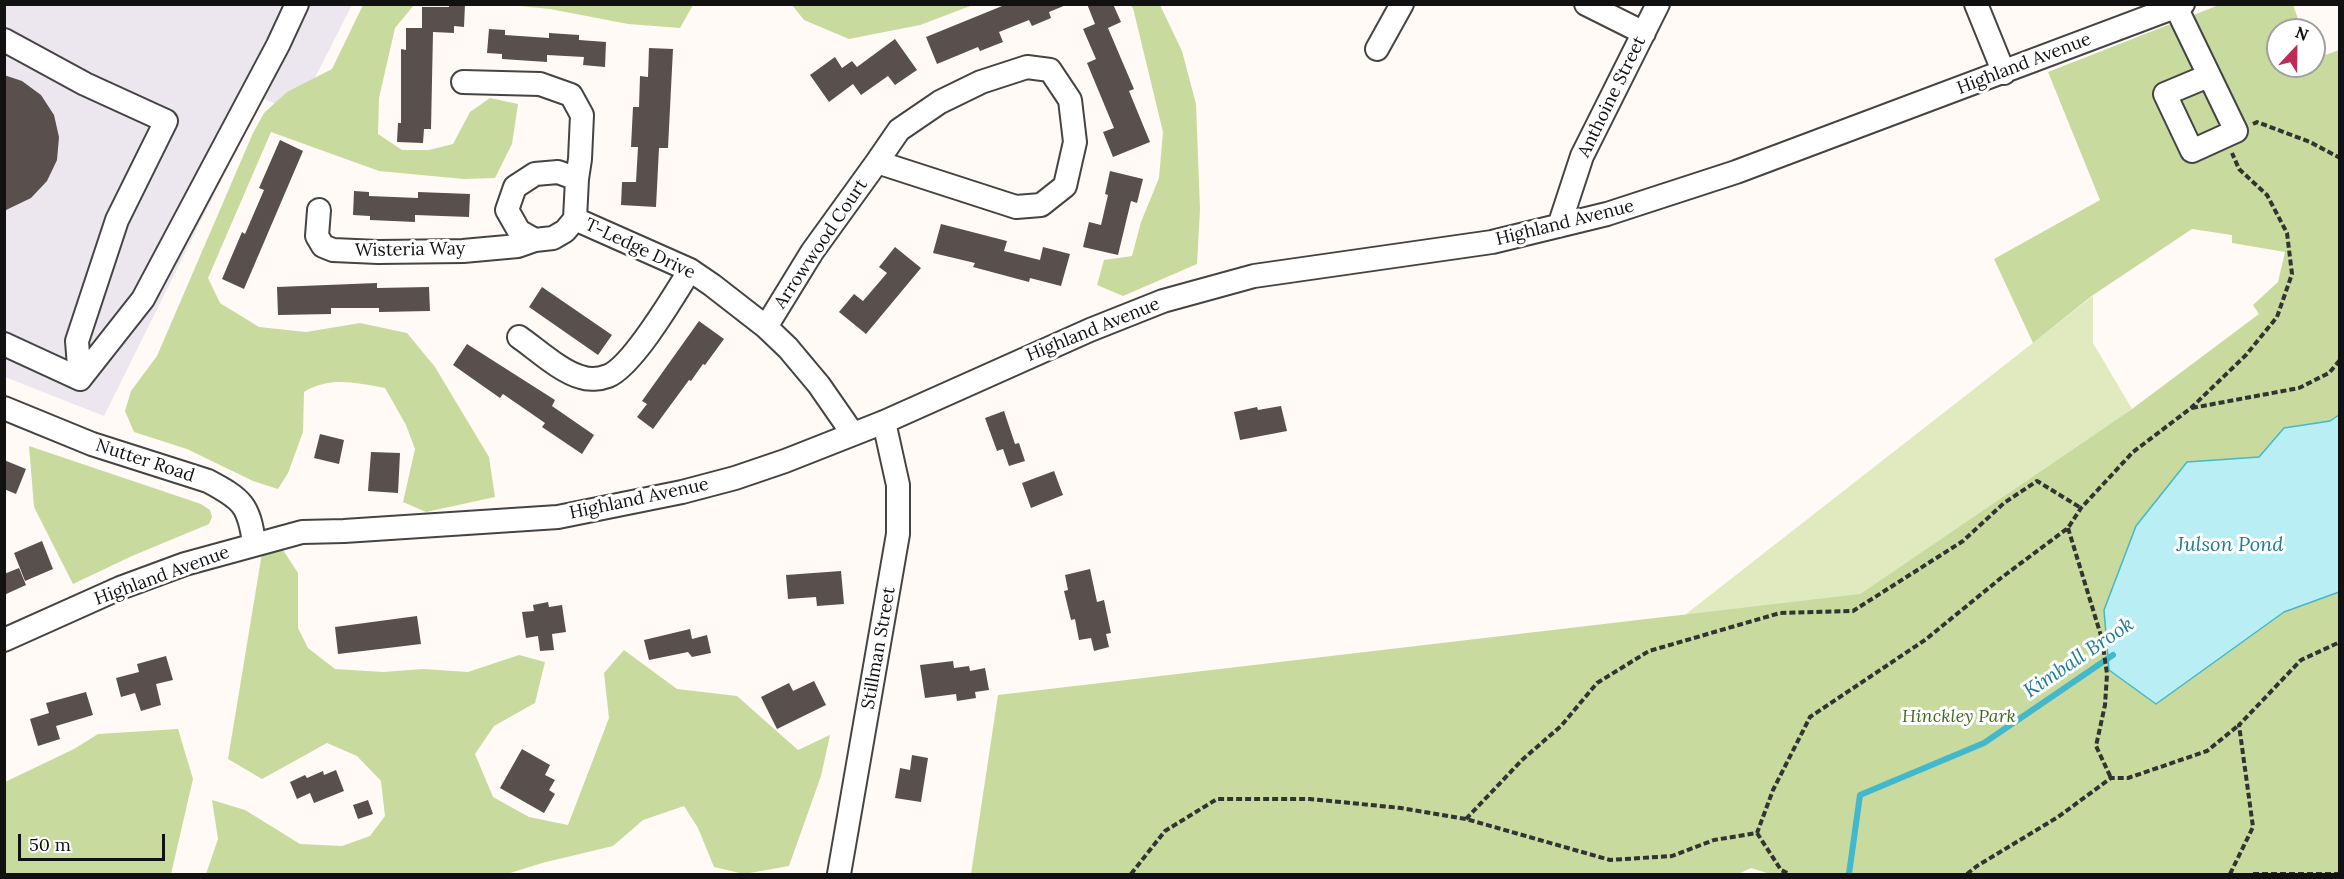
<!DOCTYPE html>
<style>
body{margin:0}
#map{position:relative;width:2344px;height:879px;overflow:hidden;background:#fffaf5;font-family:Lora,serif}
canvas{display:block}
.frame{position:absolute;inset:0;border:6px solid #111;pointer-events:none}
.north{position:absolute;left:2266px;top:18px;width:60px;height:60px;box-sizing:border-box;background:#fff;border:2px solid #a0a0a0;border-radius:50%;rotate:22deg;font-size:16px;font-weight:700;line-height:24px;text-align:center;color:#111}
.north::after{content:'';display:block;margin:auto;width:21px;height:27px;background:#bf2b57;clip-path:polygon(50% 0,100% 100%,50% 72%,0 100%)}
.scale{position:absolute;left:18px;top:834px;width:147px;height:27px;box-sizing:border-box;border:3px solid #111;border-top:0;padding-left:8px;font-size:18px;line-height:21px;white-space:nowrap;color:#111;-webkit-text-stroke:4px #fff;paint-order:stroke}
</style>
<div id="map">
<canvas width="2344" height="879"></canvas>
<div class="frame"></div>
<div class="north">N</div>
<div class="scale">50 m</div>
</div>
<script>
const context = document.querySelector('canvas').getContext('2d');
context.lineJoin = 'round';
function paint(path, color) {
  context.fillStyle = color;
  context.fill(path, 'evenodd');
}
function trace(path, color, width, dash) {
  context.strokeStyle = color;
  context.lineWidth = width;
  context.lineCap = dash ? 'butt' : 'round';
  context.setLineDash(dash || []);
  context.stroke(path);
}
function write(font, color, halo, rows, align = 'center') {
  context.font = font + ' Lora,serif';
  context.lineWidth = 6;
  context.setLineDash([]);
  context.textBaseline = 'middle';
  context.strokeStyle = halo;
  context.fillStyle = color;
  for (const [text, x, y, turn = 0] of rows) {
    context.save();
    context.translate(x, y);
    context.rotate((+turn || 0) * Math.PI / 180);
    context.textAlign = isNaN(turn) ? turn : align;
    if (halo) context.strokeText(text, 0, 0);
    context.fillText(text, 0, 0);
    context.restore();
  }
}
paint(new Path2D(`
 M4 5H352L297 113 262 98 104 416 5 377Z`), '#ece6ef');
paint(new Path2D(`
 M2093 296V343L2132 409 1860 594 1409 874 1434 811Z`), '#e0eabe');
paint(new Path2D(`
 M363 5H414L395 28 379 98 378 134 402 150H429L453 144 470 112 490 98 518 104 512 144 495 178 464 179 379 171 271 132 208 278 220 303 259 327 306 332 360 323 407 333 435 367 489 457 495 497 426 512 403 502 415 449 406 425 385 388C356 383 330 376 304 392L303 432 288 473 278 489 253 481 187 449 134 432 125 411 131 391 157 356 253 133 264 113 287 92 332 69Z
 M510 5H693L680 28 628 24 550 9Z
 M792 5H973L920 25 849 39 804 20Z
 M1130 5H1160L1182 51 1196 104 1200 209 1197 264 1123 296 1097 285 1104 260 1132 256 1141 222 1159 178 1163 132 1133 8Z
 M2219 5H2293L2302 30H2278V66H2314V59L2339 50V415L2330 421 2284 428 2259 457 2186 462 2156 703 2284 612 2339 592V874H1770L1751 868 1738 874H971L998 695 1860 594 2132 409 2259 314 2253 305 2278 282 2285 252 2232 243V235L2192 229 2093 295 2033 343 1994 259 2100 200 2048 72Z
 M29 446 201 504 210 510 212 517 209 524 132 556 73 584 34 507Z
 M283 550 298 573V628L308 648 335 669 383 672 423 669 468 672 519 655 545 662 535 703 494 726 475 754 493 797 529 817 568 825 609 718 604 673 624 650 677 689 737 696 798 750 830 735 821 776 789 866 744 874 714 867 698 828 684 806 643 820 613 846 542 863 507 874H206L218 839 212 800 245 810 300 844 342 846 370 836 385 816 381 781 357 756 327 743 262 779 228 759 262 553Z
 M178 729 193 779 171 874H5V782L74 749 98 734Z`), '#c8da9e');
const water = new Path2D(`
 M2339 415V592L2284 612 2156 704 2109 670 2104 610 2136 526 2187 462 2259 457 2284 428 2330 421Z`);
paint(water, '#baeef5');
trace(water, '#43b7cb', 1.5);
trace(new Path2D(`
 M1849 874 1860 795 1984 743 2113 655`), '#43b7cb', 6);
paint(new Path2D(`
 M449 4H465L464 27 454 26V33L433 32 431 129H424L423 143 397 142 398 123H401V49L406 50V28H422V7H449Z
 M1007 4 1066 5 1049 12 1051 18 1032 26 1029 20 999 32 1003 42 980 51 978 47 937 64 926 37Z
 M1087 4H1113L1121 22 1108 28 1134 89 1129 91 1150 142 1113 157 1103 132 1114 128 1087 63 1096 59 1083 29 1095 24Z
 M489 29 505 30V35L549 38V33L579 35V40L606 42 605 67 583 65 584 57 547 55V62L502 59V54L487 53Z
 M895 39 917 70 895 85 888 76 861 95 853 84 829 102 810 75 835 57 842 68 852 61 857 67Z
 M649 48 673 49 668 148H659L656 207 621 205 622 182H636L638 147H631L633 107H639L640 76 648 77Z
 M4 75 22 81 41 95 54 115 59 137 57 160 47 181 31 198 4 211Z
 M280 140 303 151 244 289 222 279 242 232 245 234 264 190 259 188Z
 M1110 171 1143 179 1137 203 1131 201 1118 255 1083 247 1089 222 1101 225 1108 195 1105 194Z
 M354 191 369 192V196L418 198V192L470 194 469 217 415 215V222L370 220V216L353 215Z
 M941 224 1007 241 1004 251 1040 260 1043 247 1070 254 1061 286 1030 278 1029 282 973 267 975 263 933 253Z
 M895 247 921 268 866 334 839 312 854 294 863 301 887 273 879 267Z
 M377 283V288L429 287 430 311 379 312V308H331V314L278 315 277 287Z
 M542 287 612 335 598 355 529 307Z
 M699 321 724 339 705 365 703 364 691 381 689 380 653 429 637 417 647 404 642 401Z
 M467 344 555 400 552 406 594 435 582 454 542 427 545 423 503 394 500 398 453 365Z
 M1281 406 1287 431 1240 440 1234 412 1257 407 1258 410Z
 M1004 411 1015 444 1019 443 1025 461 1009 466 1003 449 997 451 985 418Z
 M320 434 344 440 339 464 314 458Z
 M371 452 400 453 398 493 368 491Z
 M4 460 26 469 16 494 4 489Z
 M1054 471 1063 495 1031 508 1022 483Z
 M42 541 53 569 25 581 14 553Z
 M19 568 26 585 4 595V574Z
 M1090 569 1097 602 1104 600 1111 633 1106 634 1109 647 1094 651 1091 638 1079 640 1075 619 1071 620 1064 591 1068 590 1065 575Z
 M841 571 844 604 817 606 816 597 788 599 786 575Z
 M548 602 549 607 562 605 566 632 552 634 554 650 540 651 538 636 526 638 522 612 534 611 533 605Z
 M417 616 421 644 338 654 335 627Z
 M690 629 692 639 707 635 711 653 692 657 688 652 649 660 644 640Z
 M166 656 173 680 156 684 161 705 141 711 135 693 121 697 116 678 139 672 137 664Z
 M953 661 954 668 969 666 970 671 985 668 989 690 975 692 976 698 957 701 956 694 925 698 920 665Z
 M814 681 826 705 777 729 761 697 789 683 793 691Z
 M86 692 93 715 56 726 60 739 38 746 30 719 49 713 46 703Z
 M522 749 550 765 545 775 555 780 549 790 555 794 544 813 500 788Z
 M912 755 928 758 921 802 895 798 900 768 910 770Z
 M336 770 344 791 314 803 310 793 297 799 290 782 305 775 307 778 323 771 324 775Z
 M368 800 373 814 358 819 353 805Z`), '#594f4d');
const minor = new Path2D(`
 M1586 4 1644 33
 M1976 4 2004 73
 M2176 7 2236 131 2192 151 2165 94 2208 76
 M4 40 85 84 166 121 117 220 77 341 80 379
 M1377 49 1402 4
 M463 82 540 84 571 95 582 115 580 159 577 179
 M319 210 317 236 323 246 333 250 378 252 463 251 518 246 535 240 553 238 565 231 575 219 577 179 558 172 535 174 515 187 507 210 519 231 535 240
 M575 219 690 270 712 285 766 327 788 348 819 385 853 434
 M1559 226 1582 156 1658 4
 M766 327 812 252 877 162 1016 207 1041 205 1065 186 1075 142 1070 100 1050 70 1027 67 981 82 940 102 899 130 877 162
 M519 337C535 348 561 372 581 377 589 380 600 379 608 376 633 366 675 294 690 270
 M4 344 80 379 143 299 278 45 297 4
 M4 408 92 444 208 481C242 499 249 505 254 543
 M4 640 120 588 185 564 302 532 344 531 558 517 682 492 735 478 785 461 884 422 1090 330 1163 301 1254 276 1492 242 1607 214 1736 172 2183 4
 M839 874 898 534V485L884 422`);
trace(minor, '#444', 26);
trace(new Path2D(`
 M2253 124 2257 122 2310 142 2340 158
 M2192 408 2299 388 2329 373 2340 360
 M2068 528 2102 639 2107 674 2105 705 2096 746 2111 778
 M1466 819 1522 760 1561 726 1597 683 1649 651 1780 613 1853 611 1963 541 2004 503 2037 481 2081 508
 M1757 833 1781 870 1789 874
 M1131 874 1165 831 1217 799H1310L1401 808 1466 819 1610 860 1672 856 1714 840 1757 833 1773 790 1810 717 1925 640 2001 578 2068 528 2081 508 2133 452 2191 408 2246 355 2277 317 2292 274 2287 233 2267 195 2239 169 2232 153
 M1967 874 1977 866 2058 817 2111 778H2128L2207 751 2239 725
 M2230 874 2253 827 2239 725 2301 660 2340 642
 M2253 874H2340`), '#333', 4, [6, 3]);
trace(minor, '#fff', 22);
write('18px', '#111', '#fff', [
 ["Highland Avenue",2024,64,-21],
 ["Anthoine Street",1612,97,-64],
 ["Highland Avenue",1565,223,-14],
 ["Arrowwood Court",821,244,-56],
 ["T-Ledge Drive",640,249,25],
 ["Wisteria Way",410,250,-1],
 ["Highland Avenue",1093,330,-22],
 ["Nutter Road",145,461,18],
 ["Highland Avenue",639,499,-12],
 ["Highland Avenue",162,576,-20],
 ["Stillman Street",879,648,-80]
]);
write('italic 18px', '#426921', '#fff', [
 ["Hinckley Park",1959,717]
]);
write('italic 20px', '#1a7d94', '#fff', [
 ["Julson Pond",2230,545],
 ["Kimball Brook",2079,658,-34]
]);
</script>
